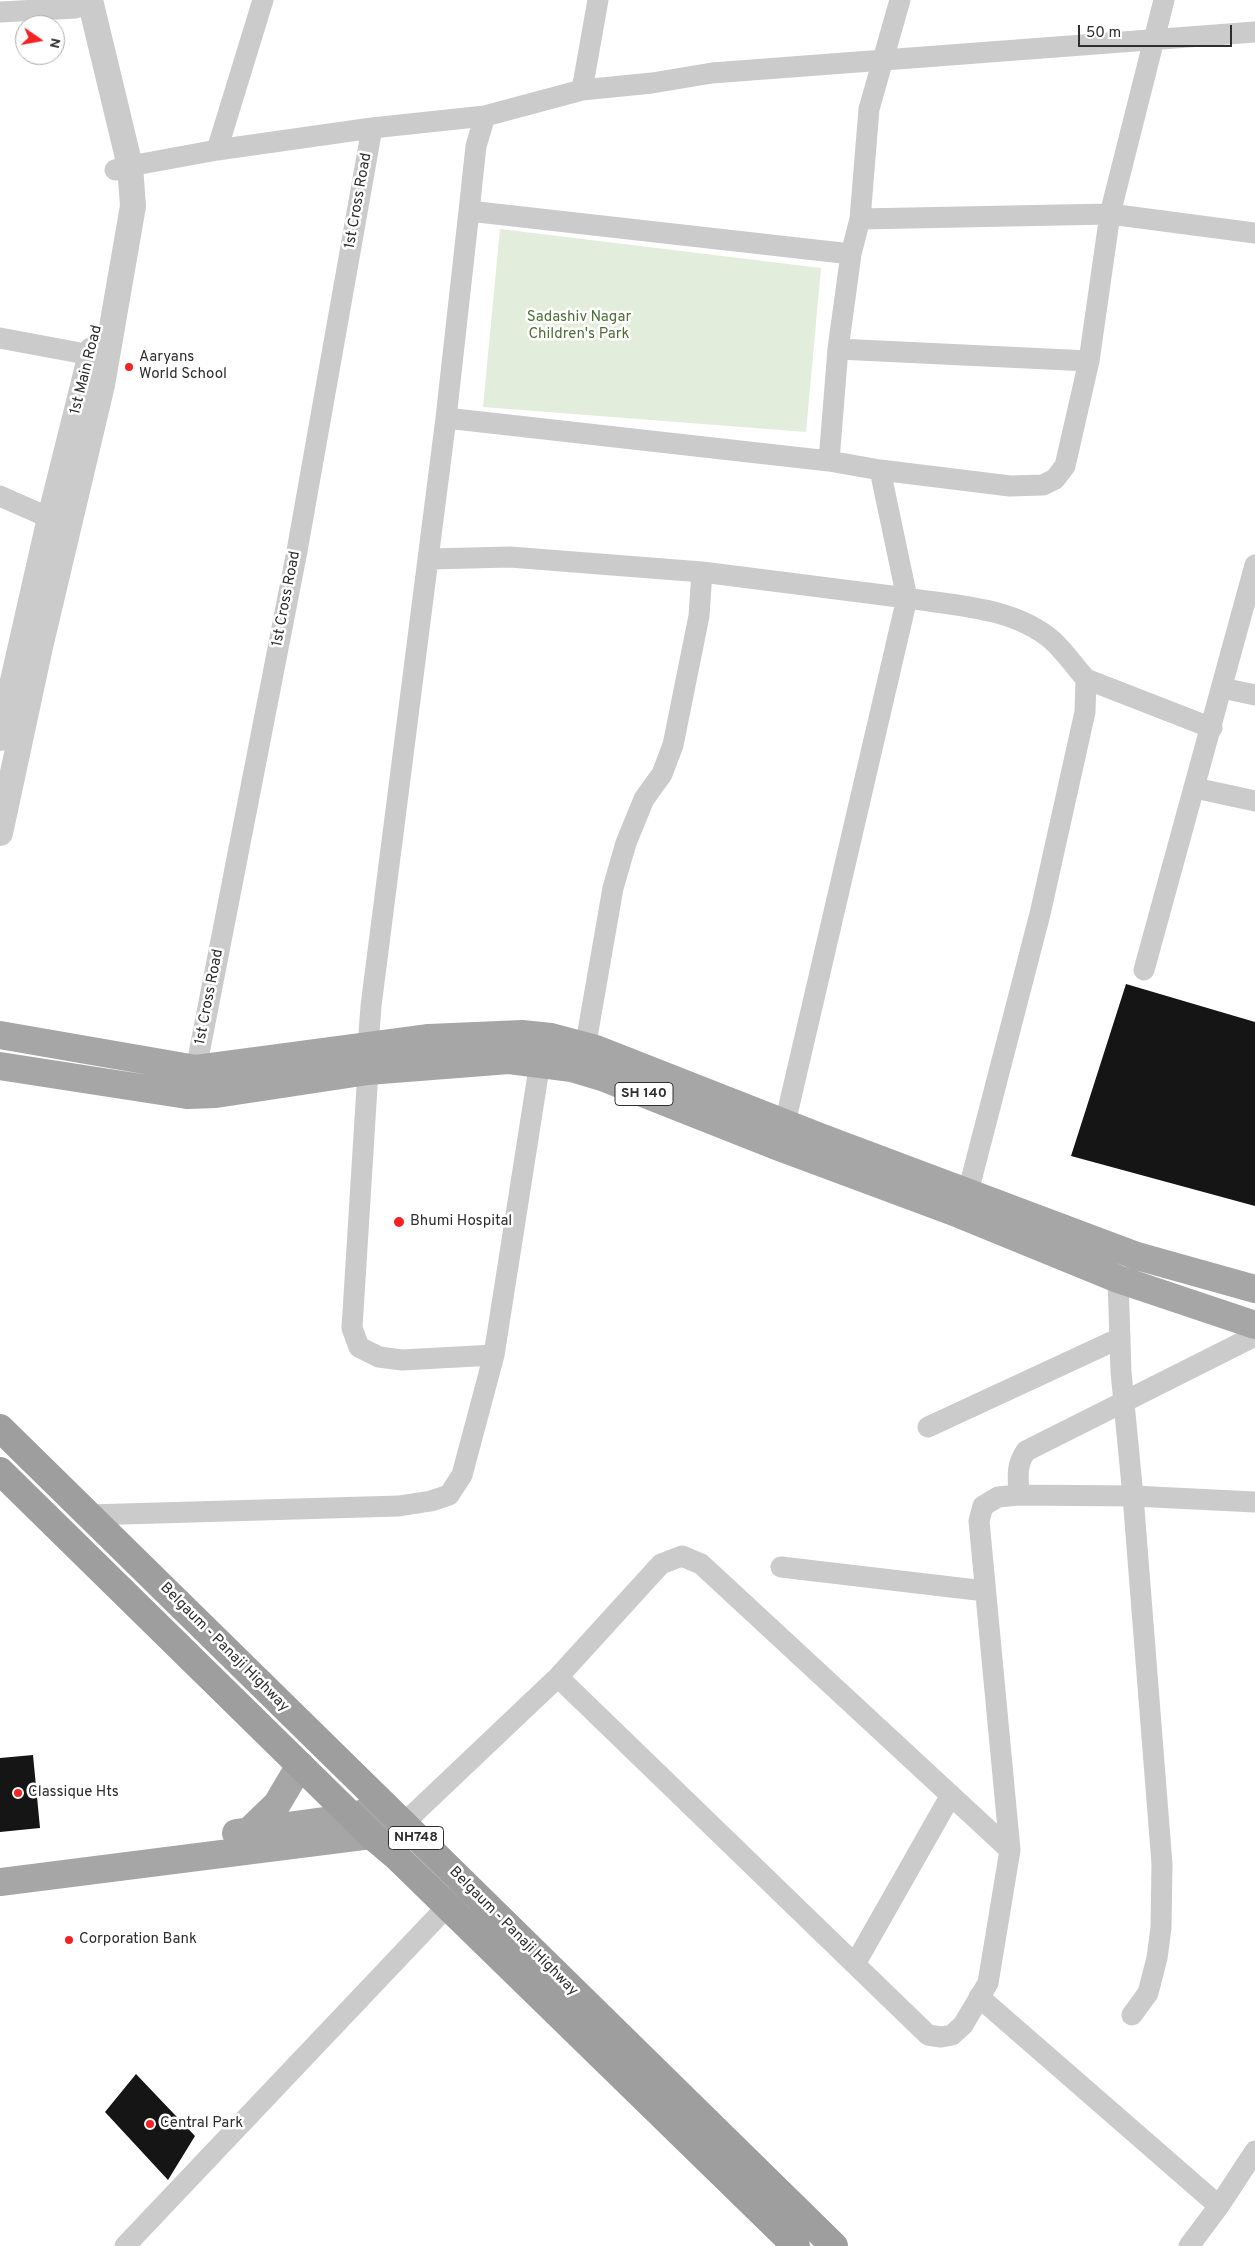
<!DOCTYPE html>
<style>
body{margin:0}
#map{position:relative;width:1255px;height:2246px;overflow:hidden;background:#fff;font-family:Overpass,sans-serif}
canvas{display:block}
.north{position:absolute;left:15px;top:15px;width:50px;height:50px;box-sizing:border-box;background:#fff;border:1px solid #ababab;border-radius:50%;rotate:102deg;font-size:14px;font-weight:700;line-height:20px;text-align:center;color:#2e2e2e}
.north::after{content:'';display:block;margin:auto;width:18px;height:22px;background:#f32224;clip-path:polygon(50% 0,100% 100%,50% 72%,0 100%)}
.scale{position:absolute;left:1078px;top:25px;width:154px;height:22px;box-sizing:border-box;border:2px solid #2e2e2e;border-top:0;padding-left:6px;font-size:15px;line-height:18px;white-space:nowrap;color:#2e2e2e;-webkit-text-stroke:4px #fff;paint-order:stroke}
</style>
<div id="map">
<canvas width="1255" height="2246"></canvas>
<div class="north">N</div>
<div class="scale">50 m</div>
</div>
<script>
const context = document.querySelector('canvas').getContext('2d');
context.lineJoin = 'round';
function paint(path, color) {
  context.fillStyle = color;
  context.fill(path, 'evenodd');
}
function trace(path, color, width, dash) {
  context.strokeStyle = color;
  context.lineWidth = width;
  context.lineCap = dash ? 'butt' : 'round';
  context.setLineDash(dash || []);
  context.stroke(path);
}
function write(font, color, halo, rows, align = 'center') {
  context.font = font + ' Overpass,sans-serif';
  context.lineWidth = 5;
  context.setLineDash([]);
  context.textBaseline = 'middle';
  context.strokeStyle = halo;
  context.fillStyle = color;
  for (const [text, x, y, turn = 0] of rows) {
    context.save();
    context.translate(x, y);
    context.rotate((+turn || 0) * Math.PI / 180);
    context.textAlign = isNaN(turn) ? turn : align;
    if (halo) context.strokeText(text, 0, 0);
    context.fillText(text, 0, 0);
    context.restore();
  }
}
paint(new Path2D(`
 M500 229 821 268 806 432 483 407Z`), '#e3eddb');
paint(new Path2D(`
 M1126 984 1255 1022V1206L1071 1156Z
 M33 1755 40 1828 0 1832V1758Z
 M136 2074 195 2136 168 2180 105 2112Z`), '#151515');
trace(new Path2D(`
 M0 12 76 8
 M582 90 598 0
 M217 150 263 0
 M115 170 130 166 217 150 372 128 485 116 582 90 652 83 712 73 1255 32
 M469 211 476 146 485 116
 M860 219 1110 214 1255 233
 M0 338 91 355
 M838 349 1089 361
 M446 418 469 211 851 254
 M829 461 838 349 851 254 860 219 869 109 900 0
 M880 470 907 598C956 606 1014 607 1053 641 1065 652 1075 667 1086 679L1085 712 1040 914 968 1192
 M0 496 50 518
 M430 559 510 557 702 572 907 598 785 1123
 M1086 679 1212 728
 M1222 688 1255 695
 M1195 788 1255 801
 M1144 970 1255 565
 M368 1047 371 1006 446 418 829 461 880 470 1010 486 1043 485 1055 479 1065 466 1089 361 1110 214 1164 0
 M583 1060 613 888 626 843 644 799 662 774 673 745 699 616 702 572
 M196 1069 297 551 372 128
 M368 1071 352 1328 359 1347 379 1357 402 1360 494 1355
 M1118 1279 1121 1372 1133 1496 1162 1864 1161 1928 1157 1958 1148 1993 1132 2015
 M928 1427 1120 1338
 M1019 1495C1018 1477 1016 1465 1026 1451L1255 1336
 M89 1515 399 1506 431 1501 449 1495 462 1475 494 1355 540 1062
 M781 1567 985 1591
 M558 1677 928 2035 941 2037 952 2035 963 2025 988 1983 1010 1850
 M403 1824 558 1677 661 1564 682 1556 701 1564 1010 1850 979 1521 983 1506 998 1497 1019 1495 1133 1496 1255 1502
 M855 1964 951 1795
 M979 1997 1219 2206
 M125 2246 457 1896
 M1189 2246 1219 2206 1255 2151`), '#cbcbcb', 21);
trace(new Path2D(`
 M0 738 50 518 92 350
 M0 833 40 647 102 385 133 206 130 166 90 0`), '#cbcbcb', 26);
trace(new Path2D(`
 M0 1035 196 1069 429 1038 522 1034 551 1037 596 1049 820 1137 1137 1256 1255 1289
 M0 1066 187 1095 216 1094 368 1071 509 1060 572 1068 602 1077 779 1147 959 1214 1118 1279 1255 1325
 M249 1831 277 1804 300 1765
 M236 1833 353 1817 384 1805
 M0 1882 371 1835 403 1824`), '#a6a6a6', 28);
trace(new Path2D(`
 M0 1428 834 2246
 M0 1471 371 1835 396 1856 796 2246`), '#9e9e9e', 28);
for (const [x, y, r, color] of [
 [129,367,5,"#f32224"],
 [399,1222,6,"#f32224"],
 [18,1793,5,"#f32224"],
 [69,1940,5,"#f32224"],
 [150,2124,5,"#f32224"]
]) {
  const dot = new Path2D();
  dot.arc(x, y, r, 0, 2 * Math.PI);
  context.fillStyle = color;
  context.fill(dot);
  trace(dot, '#fff', 2);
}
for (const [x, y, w] of [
 [644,1094,58],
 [416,1838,55]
]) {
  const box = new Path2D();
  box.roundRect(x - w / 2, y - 11.5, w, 23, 4);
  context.fillStyle = '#fff';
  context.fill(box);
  trace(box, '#2e2e2e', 1);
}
write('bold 14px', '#2e2e2e', null, [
 ["SH 140",644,1094],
 ["NH748",416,1838]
]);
write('15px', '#2e2e2e', '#fff', [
 ["1st Cross Road",359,201,-80],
 ["1st Main Road",87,370,-76],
 ["1st Cross Road",287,599,-79],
 ["1st Cross Road",210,997,-79],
 ["Belgaum - Panaji Highway",224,1648,45],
 ["Belgaum - Panaji Highway",513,1932,45]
]);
write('15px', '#4e6e38', '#fff', [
 ["Sadashiv Nagar",579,318],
 ["Children's Park",579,335]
]);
write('15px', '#2e2e2e', '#fff', [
 ["Aaryans",139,358],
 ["World School",139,375],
 ["Bhumi Hospital",410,1222],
 ["Classique Hts",28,1793],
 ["Corporation Bank",79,1940],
 ["Central Park",160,2124]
], 'left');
</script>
